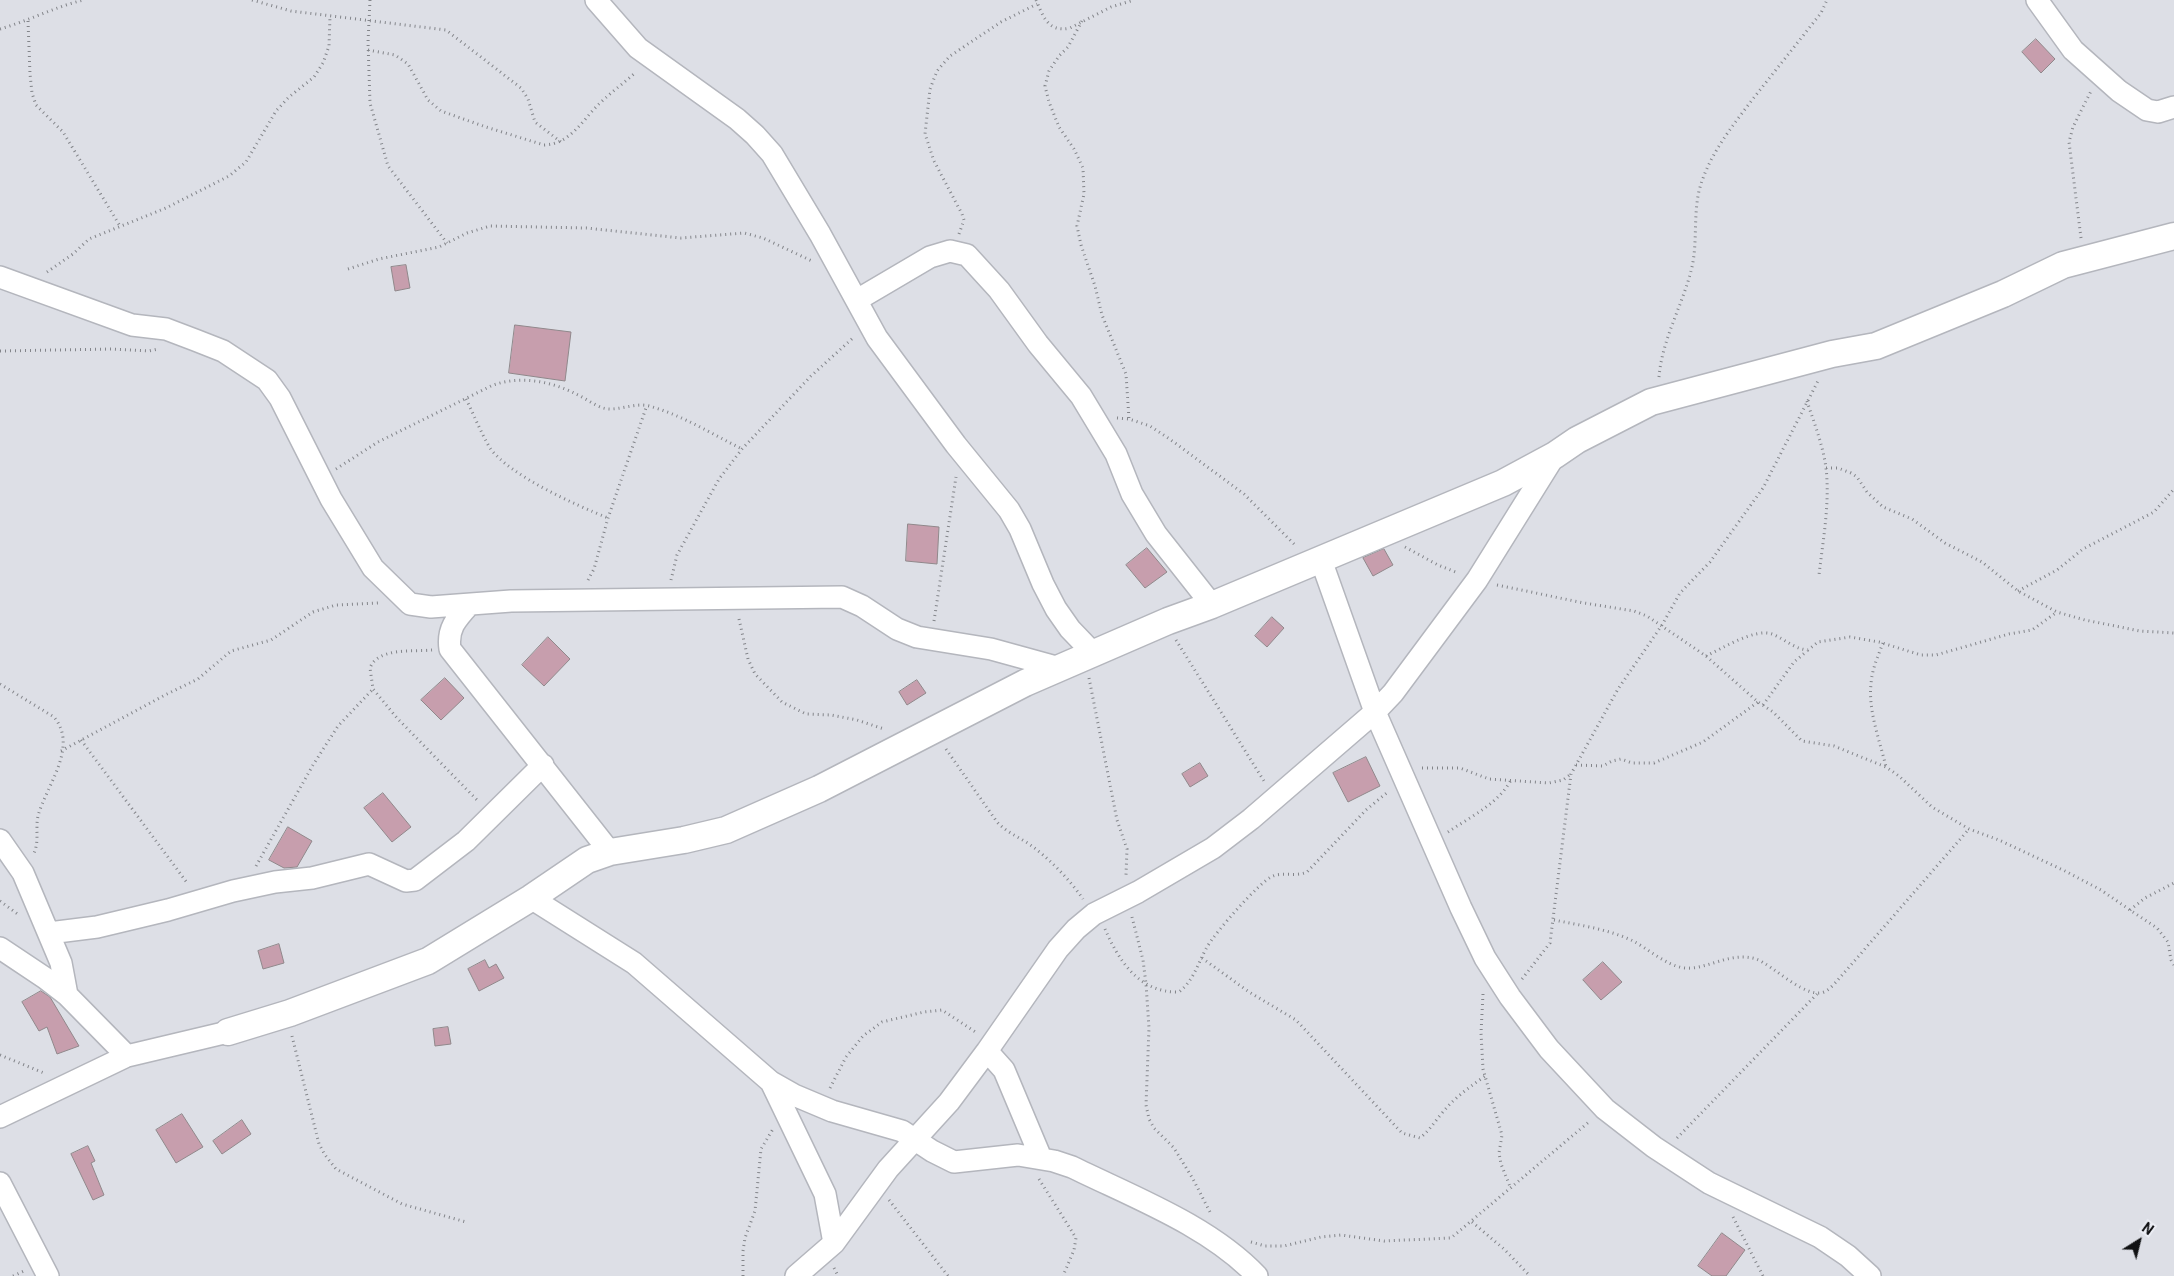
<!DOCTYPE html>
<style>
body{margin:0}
#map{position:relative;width:2174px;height:1276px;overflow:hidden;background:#dddfe6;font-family:Roboto,sans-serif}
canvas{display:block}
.north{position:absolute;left:2114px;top:1216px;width:50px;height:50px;-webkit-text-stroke:4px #eaecf3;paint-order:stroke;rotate:36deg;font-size:14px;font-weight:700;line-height:20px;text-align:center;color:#111214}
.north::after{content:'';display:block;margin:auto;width:18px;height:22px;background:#111214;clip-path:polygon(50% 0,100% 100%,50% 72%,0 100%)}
</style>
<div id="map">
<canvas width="2174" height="1276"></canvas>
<div class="north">N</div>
</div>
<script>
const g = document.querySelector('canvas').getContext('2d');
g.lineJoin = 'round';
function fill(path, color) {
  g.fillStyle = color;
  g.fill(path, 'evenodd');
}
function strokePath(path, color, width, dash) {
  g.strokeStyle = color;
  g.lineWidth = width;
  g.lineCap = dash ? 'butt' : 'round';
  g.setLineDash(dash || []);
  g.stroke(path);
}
const building = new Path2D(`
 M2036,39l19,20 -14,14 -19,-21z
 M406,265l4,23 -15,3 -4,-24z
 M515,325l56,7 -6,49 -56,-8z
 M908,524l31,3 -2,37 -31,-3z
 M1147,548l20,24 -22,16 -19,-23z
 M1384,549l9,16 -20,11 -10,-18z
 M1272,617l12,11 -17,19 -12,-11z
 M548,637l22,22 -26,27 -22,-21z
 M445,678l19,20 -23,22 -20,-20z
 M917,680l9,13 -19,12 -8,-13z
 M1366,757l14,29 -32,16 -15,-29z
 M1200,763l8,13 -18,11 -8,-13z
 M383,793l28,34 -19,15 -28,-34z
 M288,827l24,14 -15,26 -13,1 -15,-8z
 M279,944l5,19 -21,6 -5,-18z
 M485,960l4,8 7,-4 8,14 -25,13 -11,-22z
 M1603,962l19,20 -21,18 -18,-20z
 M41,991l9,6 29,49 -22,8 -10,-27 -8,4 -17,-29z
 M448,1027l3,17 -16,2 -2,-17z
 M182,1114l21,33 -27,16 -20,-33z
 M242,1120l9,14 -29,20 -9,-13z
 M88,1146l7,15 -4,2 13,32 -11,5 -22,-46z
 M1722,1233l23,17 -19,26h-14l-14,-10z`);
const path = new Path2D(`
 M252,0l39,11 155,19 75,58 7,11 7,23 26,20
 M370,0l-2,42 2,61 18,63 59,77
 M1036,0c7,16 12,33 34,28l41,-21 23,-7
 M28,21l2,53 2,19 4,12 27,27 57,94
 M1082,21l-14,26 -9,9 -10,15 -4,15 4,16 10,25 15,22 9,19 1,26 -7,32 4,19 14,41 7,29 24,59 3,45
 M0,29c28,-8 57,-23 84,-29
 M368,50l27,5 13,9 20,36 13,11 45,16 58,18c26,-1 37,-23 54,-40 12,-12 26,-22 38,-33
 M959,234l5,-14 -2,-6 -28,-53 -9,-27 5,-45 7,-18 13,-15 51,-34 36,-18
 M2081,238l-12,-96 4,-15 18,-36
 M348,269l31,-10 60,-12 28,-14 23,-7 96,2 95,10 63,-5 19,5 49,23
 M47,272l26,-18 16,-15 77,-31 63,-32 17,-14 30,-51 13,-14 25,-20 9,-14 6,-17 1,-30
 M0,351l112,-2 37,2 9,-2
 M1659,377c3,-37 23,-71 32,-106 7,-26 2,-53 8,-80 9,-35 32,-63 53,-91 23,-29 46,-58 69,-87l6,-13
 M466,399c8,16 15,34 24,49 20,28 86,57 118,70
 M1807,401c7,22 16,44 19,67 4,35 -3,72 -7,107
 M1117,418l12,1 21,7 21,14 73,54 52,52
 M1826,468h12l13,5 6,4 10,15 16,15 29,12 33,24 37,19 36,29 39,21 28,8 55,11 34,2
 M336,469l42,-27 113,-56c27,-11 60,-5 85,8 9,4 18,11 27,14 15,4 31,-6 46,-2 33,9 63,28 93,43
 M1405,547l33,18 20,8
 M588,580l6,-11 14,-51 39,-113
 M671,580l6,-25 42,-76 23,-30 69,-73 43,-39
 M1497,585l87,18 50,8 13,5 59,40 52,46 15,10 29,29 32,5 52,21 13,9 33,31 37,22 30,11 66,31 36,19 29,20 27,18 11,14 3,18 3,5
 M2018,591l39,-21 26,-21 71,-37 20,-23
 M739,619l9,40 7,15 27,28 24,12 25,1 26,5 27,9
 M934,621l22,-144
 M1176,640l88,141
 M1883,643c-5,13 -11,26 -12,41 -3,27 9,57 15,83
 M432,650c-19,2 -54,-3 -62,18l3,21 24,29 81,83
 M1706,656c17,-8 49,-28 66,-22 13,5 22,15 36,16l10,-8 32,-5 29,5 42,13h15l73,-21 23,-4 25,-18
 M1089,678l28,142 10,29 -1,26
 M0,684l54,33c25,30 -8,69 -16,99 -3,14 2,26 -5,39
 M1763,705l31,-43 13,-11
 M81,740l107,144
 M946,749l51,73c9,10 20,14 32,22 20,14 40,35 54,55
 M61,751l104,-56 33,-16 33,-28 40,-11 42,-28 23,-7 42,-2
 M1576,765l27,1 9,-5 9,-2 11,4h22l49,-21 55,-40
 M1422,768h38l29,11 60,4 14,-3 8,-6
 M1448,832c22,-15 50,-28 63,-52
 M256,866l57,-101 25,-39 35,-37
 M0,901l19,14
 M2130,910l15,-12 29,-15
 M1132,917l11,43 3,24 3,44 -3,77 3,14 5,9 20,20 19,31 18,35
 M1554,920c25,5 53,9 77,20 17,8 35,26 54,28 22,2 45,-17 71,-9 17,6 52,43 70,32 4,-2 8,-7 11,-10l132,-152
 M1105,929c14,32 34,64 74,63 15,-12 19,-29 28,-45 8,-14 53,-66 66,-71 10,-4 22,1 34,-4l59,-62 23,-19
 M1202,958l47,34 47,28 106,113 18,5c10,-8 15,-17 23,-26 12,-15 27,-25 42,-36
 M1522,979l28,-36 21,-169 47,-85 44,-64 18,-32 30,-31 53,-74 55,-107
 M1483,994l-2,39 2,36 19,66 -3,18 2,11 10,25
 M292,1036l27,108 6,11 11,14 66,35 64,18
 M0,1055l44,18
 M830,1088l16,-31 17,-21 19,-14 42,-10 18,-2 35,23
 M1677,1138l140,-144
 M1039,1179l37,59 -2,12 -11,26
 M889,1200l59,76
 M1733,1217l30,59
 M1472,1222l32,27 26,27
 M1251,1242l14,4h19l37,-9 20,-2 43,6 67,-3 139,-117
 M834,1268l4,8
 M13,1276l11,-5
 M743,1276v-25l2,-13 10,-27 6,-62 12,-20`);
const minor = new Path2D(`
 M596,0l42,48 99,71 18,16 17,19 48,80 57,104 79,107 53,65 11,19 23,55 13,25 14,20 24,25
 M2037,0l36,50 46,41 28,19 11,2 16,-5
 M0,277l132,48 34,4 29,11 28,11 44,29 13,18 51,101 42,69 37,36 21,3 80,-6 331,-4 20,9 35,23 20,8 74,12 69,19
 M857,300l73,-43 20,-6 17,4 32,35 39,54 43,52 35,58 16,40 24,40 56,71
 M1321,560l54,152 86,196 24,50 25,39 39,52 56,60 49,38 55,36 111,54 28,19 22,20
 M469,605c-13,14 -22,24 -19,44l160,203
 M0,840l23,33 38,90 6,32
 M531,898l103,65 137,119 23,13 38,16 70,20 30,20 22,11 64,-7 36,6 18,6c61,30 138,59 185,109
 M49,933l48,-6 71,-17 65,-19 42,-9 37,-4 57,-14 37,17 9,-1 51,-39 77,-76
 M0,948l45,30 22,17 60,61
 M987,1051l17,19 37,88
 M771,1082l54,112 9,49
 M0,1117l127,-61 101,-24
 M0,1183l48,93
 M796,1276l38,-33 54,-74 61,-67 38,-51 71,-102 18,-20 18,-15 44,-22 75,-44 38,-29 124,-107 18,-19 84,-113 78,-125`);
const tertiary = new Path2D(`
 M228,1032l62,-19 138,-52 103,-63 56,-38 23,-8 74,-12 42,-10 93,-41 206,-106 143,-62 44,-16 291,-122 52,-28 22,-15 74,-38 181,-48 44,-8 127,-52 60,-29 111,-29`);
fill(building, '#c79ead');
strokePath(building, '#90888b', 1);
strokePath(minor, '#b4b6bd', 24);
strokePath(tertiary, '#b4b6bd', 29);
strokePath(path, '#83858a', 3, [1, 4]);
strokePath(minor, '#fff', 21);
strokePath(tertiary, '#fff', 26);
</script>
